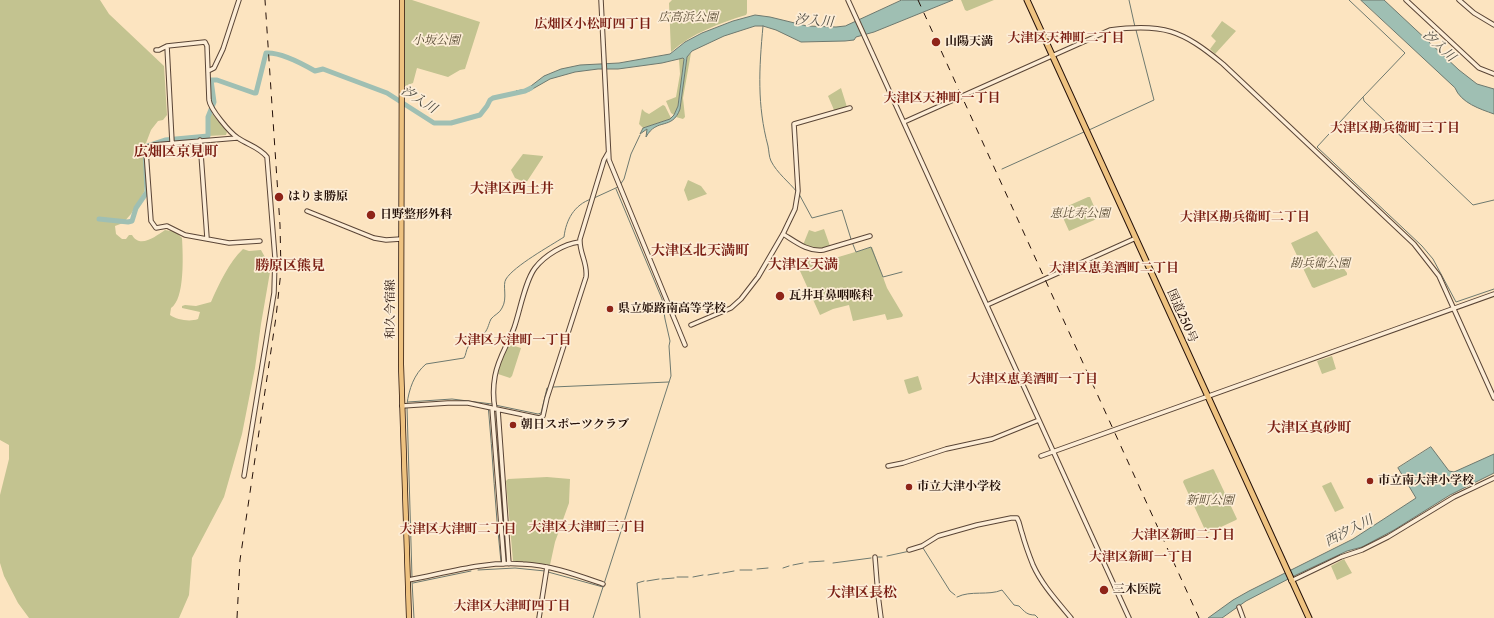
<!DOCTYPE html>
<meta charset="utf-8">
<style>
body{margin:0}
canvas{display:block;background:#fce4c0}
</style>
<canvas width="1494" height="618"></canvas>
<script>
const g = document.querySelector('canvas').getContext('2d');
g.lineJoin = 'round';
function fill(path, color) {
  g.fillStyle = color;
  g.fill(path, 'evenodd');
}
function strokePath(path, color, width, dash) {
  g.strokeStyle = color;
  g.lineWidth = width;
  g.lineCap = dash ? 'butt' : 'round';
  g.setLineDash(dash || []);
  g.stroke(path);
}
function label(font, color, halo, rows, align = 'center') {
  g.font = font + ' "Libre Caslon Text","Noto Serif JP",serif';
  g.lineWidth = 3.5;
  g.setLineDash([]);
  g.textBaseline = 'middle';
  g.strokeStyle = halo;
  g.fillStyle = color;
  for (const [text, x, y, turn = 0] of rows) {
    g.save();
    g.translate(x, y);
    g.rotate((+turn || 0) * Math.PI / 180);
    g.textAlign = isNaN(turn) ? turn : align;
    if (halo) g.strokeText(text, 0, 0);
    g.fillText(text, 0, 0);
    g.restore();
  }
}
const green = new Path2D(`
 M0,0h100l9,14 55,52 3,49 -4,5 -5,1 -7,9 -8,21 2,32 -1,9 -13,22 -8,9 -8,3 1,8 6,5h4l3,-4h3c8,14 24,1 33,-5l11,2 6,6c1,17 3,61 -11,70l-1,7c7,5 20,7 28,4l2,-7 -18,-4v-2l3,-1 11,1 15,-4c8,-18 18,-40 32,-53l6,2 12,-1 6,11 3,11 -9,52 -6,44 -13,66 -18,63 -32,61 -3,37 -10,23h-150l-11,-15 -14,-27 -4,-13v-68l9,-36v-14l-9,-5z
 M405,0h7l68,22 -15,47 -5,1 -12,7 -31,-9 -4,15 -8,3z
 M672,0h75v13l-1,2c-26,8 -54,18 -75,37l-2,-49z
 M961,0h33l-27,11 -2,-1z
 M1222,21l14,10 -21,23 -5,-5 6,-8 -5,-5z
 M691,53l-8,45 2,19 -2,2 -7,-2 4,-8 7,-52z
 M684,58l-6,48 -4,9 -3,-2 -5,-12 10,-4 4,-23 -1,-15z
 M841,88l6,19 -13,3 -6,-14z
 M663,105l2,1 6,12 -1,1 -27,9 -4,-4 3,-15 3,3 4,2z
 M211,112l16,20 -1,3 -18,1 1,-19z
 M523,154l20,2v1l-17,26 -11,-5 -4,-8z
 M688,180l13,6 6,8 -19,7 -4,-11z
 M1088,197h2l9,21 -30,13 -9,-20 1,-2z
 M824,229l6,17c-11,4 -17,3 -27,-1l6,-15 6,2z
 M1317,231l30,42v2l-33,13 -2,-1 -21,-44z
 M872,247l15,41 16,27 -1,2 -15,3 -2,-6 -32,7 -4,-16 -16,4 -13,6 -20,-44 -8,-10 1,-1 15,-3 5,7h2z
 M508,344l13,4 -9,28 -2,2 -12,-4 3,-13z
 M1332,356l4,13 -14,5 -5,-13z
 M918,376l4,13 -1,1 -12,4 -1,-1 -4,-13z
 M1213,469l1,1 23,49 -1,1 -28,13 -2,-1 -23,-50 1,-2z
 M547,477l23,2 -1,24 -14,39 -5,23 -37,-4 -7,-80 2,-2z
 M1331,482l13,26 -9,4 -13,-26z
 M1344,559l8,14 -15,7 -6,-14z`);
const water = new Path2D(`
 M902,0h51l-79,32 -18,5 -2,3 -9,1 -44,1 -25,-12 -13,-4h-8l-31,10 -32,15 -5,6 -7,52c-8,22 -23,8 -34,28l1,-8 -7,5 3,-6 27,-9 4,-4 4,-9 6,-47 -1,-1 -21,5 -44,6h-20l-23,3 -25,7 -21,12h-13l11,-2 17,-13 17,-7 19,-4 39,-2 51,-9 15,-12 17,-9 31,-12 22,-6 15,2 37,9 29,1 9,-1z
 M1361,0h23l75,70 18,14 17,5v25c-14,-5 -33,-11 -39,-26z
 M1431,447l18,24 5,1 40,-18v19l-44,22 -56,35 -32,17 -15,4 -51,24 -50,26 -24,17h-14l25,-18 16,-9 104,-52 63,-41 -18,-30z`);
const stream = new Path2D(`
 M1129,0l6,27
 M1349,0l56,53 -42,44 1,4 109,104 21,-5
 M763,26c-4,43 -6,79 5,120 1,5 1,11 3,15 6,12 18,21 26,31
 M1363,97l-46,50 105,99 11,13 23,43 38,-13
 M1089,130l65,-30 -18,-70
 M1002,169l82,-37
 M620,185l4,-6 7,-25 9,-19
 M799,194l13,24 30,-8 9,29
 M594,198l24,-11
 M852,242l4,10 15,-5 12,30 19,-5
 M553,387l116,-5
 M408,402l44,-3 40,5
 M407,404c2,-15 7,-30 19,-40l38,-6c2,-3 2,-8 4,-11 3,-7 9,-8 14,-12 6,-4 6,-10 9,-16 3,-4 9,-6 11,-11 6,-10 0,-23 4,-29 8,-13 44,-33 58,-42 2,-17 10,-32 27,-38
 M488,404c5,53 7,106 13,158
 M495,405l43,9 3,-1 6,-25h3
 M407,407l5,170
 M923,548l27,43 5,4
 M887,556l23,-5
 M878,557h4
 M809,562l15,-1
 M833,563l38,-5
 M793,565l10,-2
 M783,568l6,-2
 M757,569l11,-1
 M478,570l37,-2 30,3
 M740,570h12
 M548,572l55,15
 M723,573l11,-2
 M708,575l11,-2
 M677,577h11
 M693,577l10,-2
 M662,579l12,-1
 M412,581l2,37
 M647,581l12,-2
 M413,583l58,-12
 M957,597c14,-7 31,-1 45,-7l12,15 5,1c6,6 8,9 16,9l3,3
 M593,618l78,-242 -2,-30 1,-5 -5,-22 -3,-20 -46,-110
 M640,618l-3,-35 7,-2`);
const river = new Path2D(`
 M99,219l29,3 4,-1 4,-13 11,-16 -2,-44 2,-2 18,-6 43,-4v-19l6,-15 -3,-22h6l37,13h2l10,-40c14,-1 37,11 49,18l8,-2 64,24 47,30h17l29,-8 7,-9 3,-6 3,-2 32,-7 6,-3`);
const minor = new Path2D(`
 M601,0l8,160 76,185
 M848,0l281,618
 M1406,0l73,68 15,6
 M1459,0l15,13 20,12
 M167,46l5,96
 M156,50h3l8,-4 38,-4 2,4 2,54c1,9 21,33 29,38 10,7 21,9 29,19l8,101 -1,35 -30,183
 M208,71l6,-3 9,-19 16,-49
 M904,122l206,-92c53,-7 72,0 113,34l191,180 25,32 55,122
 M237,138l-84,7 -5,2 -2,4 5,70 5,7 11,-2 18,9 44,8 31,-2
 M200,140l7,98
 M307,211l67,27 12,2 15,-1
 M783,234c13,8 25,18 40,16l47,-14
 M987,305l149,-67
 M691,325l40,-17 10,-9 17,-22 25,-43 12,-25 3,-18 -4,-67 56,-16
 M402,406l46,-3h20l71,15 4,-2 4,-18 39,-121c2,-14 -7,-24 -6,-38l24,-79 4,-7
 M492,408l12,156
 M495,409c-2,-11 -2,-22 0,-33 3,-18 13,-32 19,-48 6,-17 11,-47 21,-60 10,-13 29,-24 44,-26
 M498,410l11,154
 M1041,456l453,-162
 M888,466l15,-3 43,-14 46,-10 47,-19
 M909,550l13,-4 16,-10 39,-11 34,-7h6c3,5 3,10 5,15 3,11 7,22 11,32 9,20 24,36 38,53
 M875,557l3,38 3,23
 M408,580c38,-7 76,-19 115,-16 27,1 54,11 80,20
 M1291,581l50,-24 21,-7 26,-13 66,-40 40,-19
 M1239,607l4,11
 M539,618l8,-51`);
const major = new Path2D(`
 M402,0l-1,364 8,254`);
const highway = new Path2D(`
 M1027,0l282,618`);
const rail = new Path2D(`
 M918,0l281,618
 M237,618l3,-58 36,-243 5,-46 -1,-46 -15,-225`);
const markers = [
 [936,42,5,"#8f2418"],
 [279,197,5,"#8f2418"],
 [371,215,5,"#8f2418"],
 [780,296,5,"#8f2418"],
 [610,309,4,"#8f2418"],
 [513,425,4,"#8f2418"],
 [1370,481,4,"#8f2418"],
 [909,487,4,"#8f2418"],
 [1104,590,5,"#8f2418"]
];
const parkNames = [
 ["広高浜公園",688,18],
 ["小坂公園",436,41],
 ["恵比寿公園",1080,214],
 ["勘兵衛公園",1320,264],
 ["新町公園",1210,501]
];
const poiNames = [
 ["山陽天満",945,42],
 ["はりま勝原",288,197],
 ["日野整形外科",380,215],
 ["瓦井耳鼻咽喉科",789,296],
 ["県立姫路南高等学校",618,309],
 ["朝日スポーツクラブ",521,425],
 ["市立南大津小学校",1378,481],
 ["市立大津小学校",917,487],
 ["三木医院",1113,590]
];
const streetNames = [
 ["和久今宿線",391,309,-90],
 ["国道250号",1182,316,66]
];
const waterNames = [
 ["汐入川",814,21,4],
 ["汐入川",1439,46,43],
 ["汐入川",419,100,32],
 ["西汐入川",1349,531,-27]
];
const neighbourhoodNames = [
 ["広畑区小松町四丁目",593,24],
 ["大津区天神町二丁目",1066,38],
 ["大津区天神町一丁目",942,98],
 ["大津区勘兵衛町三丁目",1395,128],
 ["大津区勘兵衛町二丁目",1245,217],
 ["大津区恵美酒町二丁目",1114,268],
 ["大津区大津町一丁目",513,340],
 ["大津区恵美酒町一丁目",1033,379],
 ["大津区大津町三丁目",587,527],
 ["大津区大津町二丁目",458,529],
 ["大津区新町二丁目",1183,535],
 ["大津区新町一丁目",1141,557],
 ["大津区大津町四丁目",512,606]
];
const quarterNames = [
 ["広畑区京見町",176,152],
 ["大津区西土井",512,189],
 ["大津区北天満町",700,251],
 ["大津区天満",803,265],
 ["勝原区熊見",290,266],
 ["大津区真砂町",1309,428],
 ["大津区長松",862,593]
];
fill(green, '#c3c390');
fill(water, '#9fbfb3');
strokePath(water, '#6e796f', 1);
strokePath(stream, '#6e796f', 1);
strokePath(river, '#9fbfb3', 5);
strokePath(minor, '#5a4536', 5.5);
strokePath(major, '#241008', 6);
strokePath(highway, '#241008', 7);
strokePath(minor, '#fdedd6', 3.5);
strokePath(major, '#eec280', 4.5);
strokePath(highway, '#eec280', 5);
strokePath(rail, '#241008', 1, [7, 7]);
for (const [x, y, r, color] of markers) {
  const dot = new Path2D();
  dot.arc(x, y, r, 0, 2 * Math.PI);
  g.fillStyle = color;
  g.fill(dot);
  strokePath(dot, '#fdedd6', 1.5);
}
label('italic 12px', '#5c4f38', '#fdedd6', parkNames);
label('bold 12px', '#241008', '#fdedd6', poiNames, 'left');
label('12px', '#241008', '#fdedd6', streetNames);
label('italic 13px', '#4f4d44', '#fdedd6', waterNames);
label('bold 13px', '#7a1f14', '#fdedd6', neighbourhoodNames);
label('bold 14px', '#7a1f14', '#fdedd6', quarterNames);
</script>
